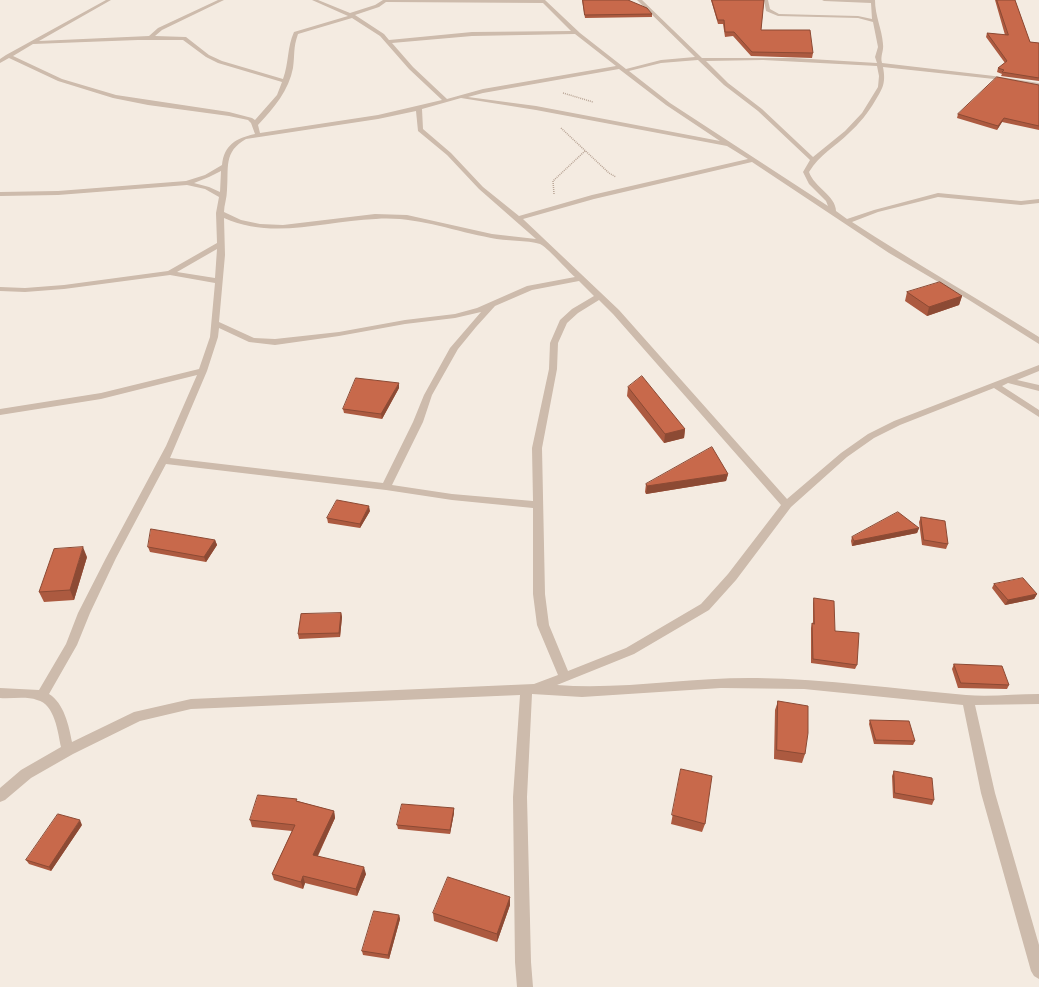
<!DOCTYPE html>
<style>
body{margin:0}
canvas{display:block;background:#f4ebe1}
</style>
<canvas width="1039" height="987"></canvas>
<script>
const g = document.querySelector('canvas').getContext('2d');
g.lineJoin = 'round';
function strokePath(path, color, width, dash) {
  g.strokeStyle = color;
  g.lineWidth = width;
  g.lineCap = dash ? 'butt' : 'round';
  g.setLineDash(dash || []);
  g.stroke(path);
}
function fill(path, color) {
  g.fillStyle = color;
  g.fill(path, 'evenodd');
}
const path = new Path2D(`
 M563,93l30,9
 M561,128l48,45 7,4
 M554,194l-1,-13 32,-30`);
const minor = new Path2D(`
 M106,0h5l-72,41 110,-5 9,-8 60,-28h6l-62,30 -7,6 31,1 23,18 13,6 61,18c6,-16 4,-32 11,-47l54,-16 -36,-16h6l32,13 25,-8 8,-5h162l35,33 46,36 35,-9 34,-3 -58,-57h5l60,58h92l83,5 -2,-6 3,-10 -5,-25 -15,-4 -80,-2 -12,-5 -2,-11h4l2,9 9,5 79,2 14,3 -1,-16 -47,-2 -2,-1h53c0,16 7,29 8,44 1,7 -3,12 -1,19l112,13 45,7v4l-45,-8 -111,-12c3,16 0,21 -8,34 -7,12 -16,23 -26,32 -14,14 -29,21 -40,39 5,15 27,24 27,39l11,8 27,-9 64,-17 83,8 18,-2v4l-18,2 -83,-8 -60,15 -26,10c61,40 125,76 187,115v7l-70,-44 -80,-47 -137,-91 -158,37 -71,20 96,91 168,189 54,-46 27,-19 26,-13 145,-56v6l-22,9 22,5v6l-31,-8 -6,3 37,24v7l-45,-29 -94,37 -26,13 -27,19 -56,50 -55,73 -27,30 -75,44 -77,31c67,5 134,-8 200,-7 70,1 139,11 209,17 24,2 49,-1 73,-1v10l-64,1 20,88 44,152v34l-5,-3 -3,-5 -50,-178 -18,-88 -159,-16 -83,-1 -139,9 -50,-3 -5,103 4,165 2,25h-16l-2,-25 -2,-165 7,-102 -329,14 -51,12 -67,33 -42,24 -26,22 -5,2v-14l21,-18 40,-23c-3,-14 -6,-43 -24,-47 -11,-4 -25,-1 -37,-2v-10l39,2 27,-46 12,-31 28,-55 60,-112 31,-71 -96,24 -101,16v-6l101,-16 98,-24 11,-32 5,-54 -45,-8 -106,14 -39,3 -25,-1v-4l25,1 39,-3 104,-14 49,-28 -1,-30 3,-16 -14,-8 -18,-4 -129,10 -58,1v-4l58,-1 128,-10 19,-6 17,-10c2,-20 14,-27 33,-31l-4,-11 -3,-3 -19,-4 -81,-11 -35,-7 -55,-17 -49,-23 -9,5v-4l6,-4zM386,2l157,1 28,28 -99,1 -83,8 -5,-6 -29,-19 24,-8zM352,18l28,18 29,33 33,31 -64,15 -118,18 -2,-8c16,-17 31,-35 35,-57 2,-14 0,-20 5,-34zM575,34l41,32 -133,23 -36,10 -34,-32 -21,-24 80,-7zM138,40h45l23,17 12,6 64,19 -5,13 -22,25 -3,-2 -23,-6 -113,-17 -54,-16 -49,-23 20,-12zM698,60l26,25 34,26 52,49 -7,12 6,12 17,17 2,5 -158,-103 -41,-32 32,-8zM763,60l114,6 2,10 -1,11 -16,26 -17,18 -32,26 -51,-48 -34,-26 -22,-22zM619,69l47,36 54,36 -184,-35 -68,-9 15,-4zM461,98l75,12 191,36 21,13 -156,36 -73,21 -36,-29 -32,-34 -28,-24 -1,-20zM416,111l2,20 29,24 32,34 57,50 -44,-5 -85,-19 -32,-1 -92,11 -23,-1 -19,-4 -17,-8c0,-7 3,-14 3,-22 2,-22 -4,-38 19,-51l132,-20zM221,171l-1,21 -11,-5 -15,-4 15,-6zM224,218c49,22 100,3 152,1 40,-3 76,12 115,19 14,3 37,2 49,6 6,2 28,27 35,33l-48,9 -50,22 -22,6 -50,6 -66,12 -64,7 -21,-1 -35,-16 6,-67zM217,249l-2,29 -38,-6zM579,281l15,15 -22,13 -12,11 -10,23 -1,26 -17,79 1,53 -81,-7 -60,-9 31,-63 9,-27 26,-46 18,-22 19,-21 37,-16zM599,300l14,14 168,191 -53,69 -27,30 -75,44 -58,23 -19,-46 -4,-31 -3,-146 15,-79 1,-26 9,-20 11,-10zM481,312l-31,36 -26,47 -11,27 -30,61 -213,-25 37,-87 11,-34 1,-9 30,14 26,3 64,-9 66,-12 50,-6zM166,464l220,26 66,10 81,8v86l4,31 21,50 -24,9 -343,15 -57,13 -62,30c-3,-16 -8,-39 -23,-48l28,-49 13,-32 26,-55z`);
const wall = new Path2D(`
 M582,0h46l24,14v3l-67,1z
 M711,0h53l-3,30 52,23 -1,5 -61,-2 -18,-20 -8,1 -2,-13h-5z
 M995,0h20l15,42 9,1v38l-38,-5 1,-2 -5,-2 1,-4 7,-5 -19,-26 1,-4 18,2z
 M1039,85v45l-37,-8 -5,8 -40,-12 1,-4z
 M907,292l55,4 -3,9 -32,11 -22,-15z
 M628,387l57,42 -1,9 -20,5 -37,-47z
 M399,388l-17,31 -38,-6 -1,-4z
 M728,474l-2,7 -80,13 -1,-2 1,-8z
 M370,511l-10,17 -32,-5 -1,-5z
 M921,517l27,27 -2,5 -24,-4 -3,-23z
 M919,528l-2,5 -65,13 -1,-5 1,-4z
 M215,540l2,5 -11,17 -56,-10 -2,-5z
 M87,557l-13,43 -30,2 -5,-10z
 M994,584l43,10 -3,5 -29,6 -13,-17z
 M814,598l43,67 -2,4 -44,-6v-35l1,-5h1v-20z
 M341,613l1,4 -2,20 -41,2 -1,-5z
 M954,664l55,21 -2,4 -49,-1 -6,-19z
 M778,701l27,53 -3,9 -28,-4 1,-49z
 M870,720l45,21 -2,4 -39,-1 -5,-20z
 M681,769l24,55 -3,8 -31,-8z
 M894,771l40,29 -2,5 -39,-7 -1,-22z
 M297,801l37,10 1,7 -17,38 48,18 -9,22 -52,-13 -2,6 -29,-9 -2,-6 20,-43 -40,-4 -2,-7z
 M454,808v5l-4,21 -52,-5 -1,-4z
 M82,825l-31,46 -22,-7 -3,-4z
 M510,897v8l-13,37 -63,-21 -1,-8z
 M399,915l1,4 -11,40 -26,-4 -1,-4z`);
const shadedWall = new Path2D(`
 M1004,118l-2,4 -5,8 1,-4z
 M962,296l-3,9 -32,11 2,-9z
 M399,383v5l-17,31 -1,-5z
 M685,429l-1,9 -20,5 1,-9z
 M728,474l-2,7 -80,13 1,-8z
 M369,506l1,5 -10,17v-4z
 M919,528l-2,5 -65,13 2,-5z
 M215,540l2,5 -11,17 -2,-5z
 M83,547l4,10 -13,43 -4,-10z
 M1037,594l-3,5 -29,6 3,-5z
 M341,613l1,4 -2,20 -1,-4z
 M454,808v5l-4,21v-4z
 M334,811l1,7 -20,43 -2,-6z
 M80,820l2,5 -31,46 -2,-4z
 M364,867l2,7 -9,22 -1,-7z
 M303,876l2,7 -2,6 -2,-7z
 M510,897v8l-13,37v-8z
 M399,915l1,4 -11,40 -1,-4z`);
const building = new Path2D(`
 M583,0h45l19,8 5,6 -67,1z
 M712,0h52l-3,30h49l3,23 -61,-1 -18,-20h-9l-1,-12h-6z
 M997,0h18l15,42 9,1v35l-37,-6 2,-2 -6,-2 9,-7 -20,-28 21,2z
 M997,77l42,8v41l-35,-8 -6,8 -40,-12z
 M940,282l22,14 -33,11 -22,-15z
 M642,376l43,53 -20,5 -37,-47z
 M356,378l43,5 -18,31 -38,-5z
 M712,447l16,27 -81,12 -1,-2z
 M337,500l32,6 -9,18 -33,-6z
 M898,512l21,16 -65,13 -2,-4z
 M921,517l24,4 3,23 -24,-4z
 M151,529l64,11 -11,17 -56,-10z
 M83,547l-13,43 -31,2 15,-43z
 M1023,578l14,16 -29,6 -14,-16z
 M814,598l20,3 1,30 24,2 -2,32 -44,-6 -1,-36 2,1z
 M341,613l-2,20 -41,1 3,-20z
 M954,664l48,2 7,19 -48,-2z
 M778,701l30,5v27l-3,21 -28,-4z
 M870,720l39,1 6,20 -39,-1z
 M681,769l31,7 -7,48 -33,-9z
 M894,771l38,7 2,22 -39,-7z
 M258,795l39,4 -1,2 38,10 -21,44 51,12 -8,22 -53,-13 -2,6 -29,-8 23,-49 -45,-5z
 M402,804l52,4 -4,22 -53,-5z
 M58,814l22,6 -31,47 -23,-7z
 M448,877l62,20 -13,37 -64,-21z
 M374,911l25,4 -11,40 -26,-4z`);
strokePath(path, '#b9a596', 1.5, [1, 1]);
fill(minor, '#cdbbac');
fill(wall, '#ac5a40');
fill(shadedWall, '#8c4a34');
fill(building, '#c8694b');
strokePath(building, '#8c4a34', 1);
</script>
